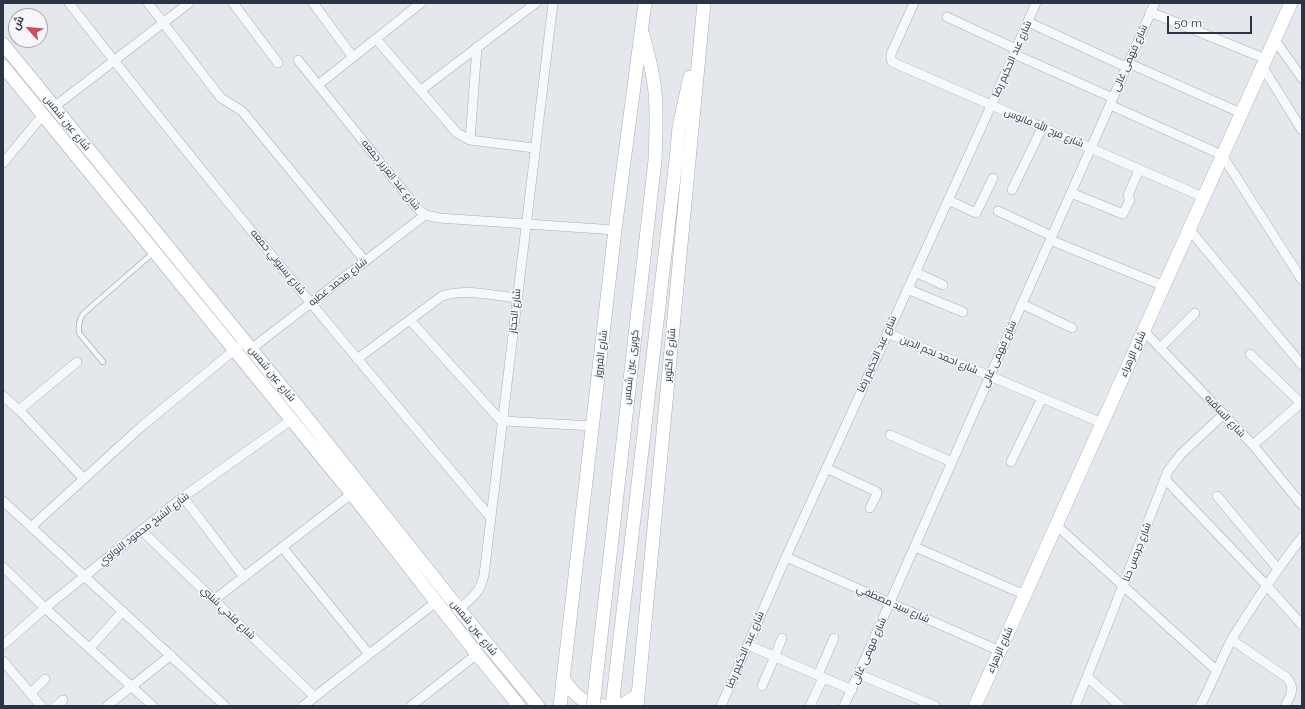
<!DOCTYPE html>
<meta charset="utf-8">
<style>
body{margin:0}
#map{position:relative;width:1305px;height:709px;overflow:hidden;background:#e4e7ec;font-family:Raleway,Cairo,sans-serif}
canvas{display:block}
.frame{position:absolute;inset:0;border:4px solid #2b3445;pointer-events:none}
.north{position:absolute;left:8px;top:8px;width:40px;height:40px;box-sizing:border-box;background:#f4f6f9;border:1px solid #a4a8b1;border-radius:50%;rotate:297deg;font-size:11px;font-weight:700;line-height:16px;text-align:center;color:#2b3445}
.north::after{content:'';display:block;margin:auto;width:14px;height:18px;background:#d1495b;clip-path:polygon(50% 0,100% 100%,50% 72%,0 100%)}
.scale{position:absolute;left:1167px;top:16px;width:85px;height:18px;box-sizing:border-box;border:2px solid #2b3445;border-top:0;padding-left:5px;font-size:12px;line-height:14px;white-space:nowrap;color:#2b3445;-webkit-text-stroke:3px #f4f6f9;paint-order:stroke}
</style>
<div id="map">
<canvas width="1305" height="709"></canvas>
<div class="frame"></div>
<div class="north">ش</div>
<div class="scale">50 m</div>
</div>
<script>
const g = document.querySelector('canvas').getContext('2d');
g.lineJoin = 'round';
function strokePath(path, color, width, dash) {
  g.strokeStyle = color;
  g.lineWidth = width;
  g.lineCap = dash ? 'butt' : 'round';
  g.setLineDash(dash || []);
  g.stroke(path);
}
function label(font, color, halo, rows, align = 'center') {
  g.font = font + ' Raleway,Cairo,sans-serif';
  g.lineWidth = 3;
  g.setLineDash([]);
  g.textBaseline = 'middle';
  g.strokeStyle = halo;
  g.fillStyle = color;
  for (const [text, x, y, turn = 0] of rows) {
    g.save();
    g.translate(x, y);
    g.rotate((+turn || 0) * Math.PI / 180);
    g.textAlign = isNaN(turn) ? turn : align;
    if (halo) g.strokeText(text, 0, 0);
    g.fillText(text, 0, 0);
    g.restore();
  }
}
const lane = new Path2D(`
 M103,362l-24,-29c-1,-8 0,-13 4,-19l71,-62`);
const street = new Path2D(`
 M69,3c136,175 279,345 422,515
 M148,3l73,95 21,13 123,150
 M233,3l45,60
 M313,3l40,54
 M914,3l-23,51v4l1,4 311,135
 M1150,12l116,47
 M947,17l69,32
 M1028,22l98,45
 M376,39l81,94 13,7 64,8
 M1274,39l28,39
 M1014,54l99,44
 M298,60l119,148 8,7 14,3 176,12
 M1128,63l113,50
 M1262,66l40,64
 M318,85l103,-82
 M421,90l115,-87
 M1110,105l112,50 80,125
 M54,107l135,-104
 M470,140l7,-93
 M3,163l40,-48
 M1012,190l30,-62
 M1071,193l52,21 7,-14 -2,-5 11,-25
 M948,200l28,13 17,-35
 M998,211l54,25
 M1189,229l113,136
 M1050,240l114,46
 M915,272l28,13
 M907,289l56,23
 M1022,304l50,24
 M410,320l93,103
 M1144,331l109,114 49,60
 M887,333l215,90
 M1160,348l35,-35
 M251,349l174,-134
 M1250,354l51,49
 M357,359l85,-63c24,-8 51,0 75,2
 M3,396l16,14 65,69
 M19,410l58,-48
 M503,421l89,5
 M890,435l62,27
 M1253,445l49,-43
 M1011,462l31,-64
 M826,468l51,24v2l-7,14
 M1165,479l102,107 35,39
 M1217,496l61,73
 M183,497l61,80
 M3,501l222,205
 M1056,525l161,146
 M31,527l111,-101 96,-79
 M141,530l174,167
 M282,547l87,107
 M915,547l110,48
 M786,557l214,94
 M3,567l42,41 108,98
 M214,600l141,-109
 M459,609c13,-11 21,-16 25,-34 23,-191 45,-382 69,-572
 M1232,640l54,37c10,11 5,18 -1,29
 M3,645l42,-37 138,-111 108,-77
 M748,645l104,45
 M90,648l33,-37
 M3,661l38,45
 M858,674l77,32
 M818,675l16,-37
 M1087,677l33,29
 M762,686l13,-30 7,-18
 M31,693l14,-14
 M56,706l7,-6
 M107,706l64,-51
 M303,706l133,-104
 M411,706l66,-52
 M721,706l65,-149 205,-451 45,-103
 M810,706l13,-28
 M844,706l311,-703
 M1075,706l12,-29 81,-206 13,-17 43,-40
 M1200,706c12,-22 20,-45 32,-67 21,-35 45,-69 70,-102`);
const secondary = new Path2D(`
 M643,35c5,18 10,37 12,57 2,23 1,45 0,68
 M3,44l301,370 155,195 79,97
 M3,66l349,428 125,160 42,52
 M563,678c11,17 21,27 42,28
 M560,706l55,-476 30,-227
 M612,706l64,-546 3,-33 11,-50
 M612,706l14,-3 12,-8
 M637,706l67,-703
 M975,706l316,-703`);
const secondaryBridge = new Path2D(`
 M593,706l62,-546`);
const streetNames = [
 ["شارع فهمى غالى",1130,58,-66],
 ["شارع عبد الحكيم رضا",1012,59,-66],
 ["شارع عين شمس",67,123,51],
 ["شارع فرج الله فانوس",1044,128,23],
 ["شارع عبد العزيز جمعه",391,175,51],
 ["شارع بسيوني جمعه",278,262,51],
 ["شارع محمد عطيه",338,282,-38],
 ["شارع الحجاز",515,311,-84],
 ["شارع الفيروز",601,354,-83],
 ["شارع عبد الحكيم رضا",877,354,-66],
 ["شارع فهمى غالى",999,354,-66],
 ["شارع الزهراء",1133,354,-66],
 ["شارع 6 اكتوبر",670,355,-85],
 ["شارع احمد نجم الدين",939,355,23],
 ["كوبرى عين شمس",631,367,-83],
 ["شارع عين شمس",272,374,51],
 ["شارع الساقيه",1225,416,47],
 ["شارع الشيخ محمود النواوي",144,529,-38],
 ["شارع جرجس حنا",1137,552,-69],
 ["شارع سيد مصطفي",893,604,24],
 ["شارع فتحي شلبي",228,613,44],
 ["شارع عين شمس",474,628,51],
 ["شارع عبد الحكيم رضا",745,650,-67],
 ["شارع الزهراء",1000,650,-66],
 ["شارع فهمى غالى",869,651,-66]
];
strokePath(lane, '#a9aeb7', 6);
strokePath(street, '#a9aeb7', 10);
strokePath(secondary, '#a9aeb7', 14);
strokePath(lane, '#f7f8fa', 4.5);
strokePath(street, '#f7f8fa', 9);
strokePath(secondary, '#fff', 13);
strokePath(secondaryBridge, '#a9aeb7', 14, []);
strokePath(secondaryBridge, '#fff', 13);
label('10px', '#2b3445', '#f4f6f9', streetNames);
</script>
